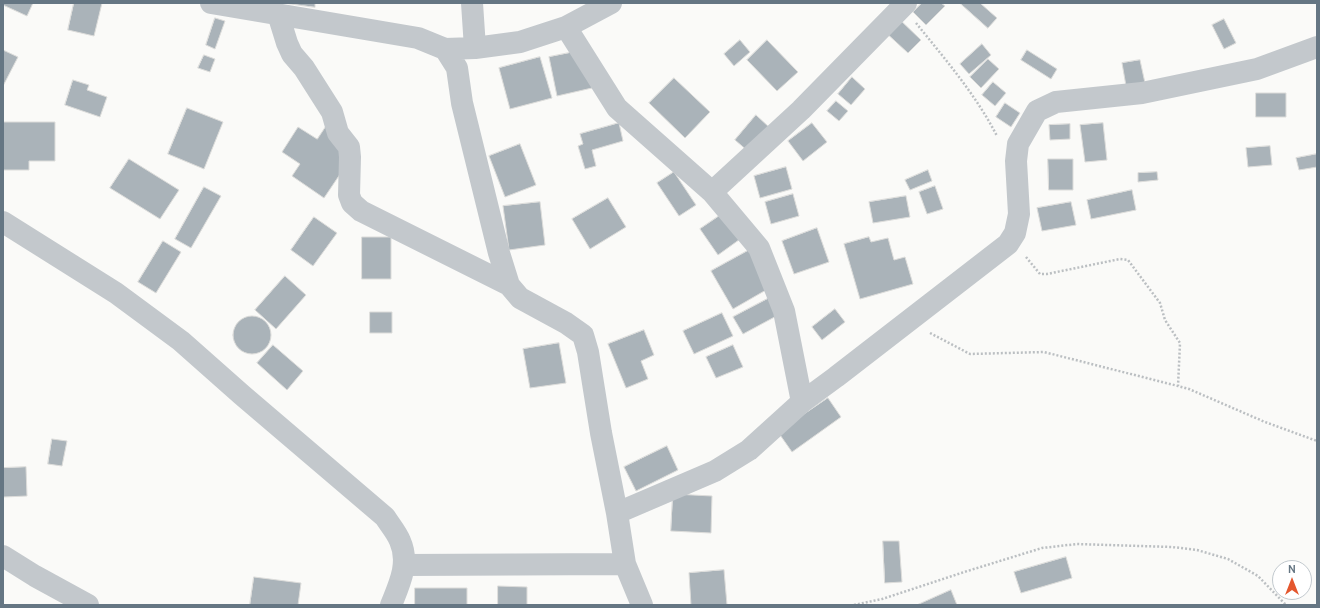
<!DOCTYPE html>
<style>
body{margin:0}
#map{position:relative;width:1320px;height:608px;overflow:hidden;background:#fafaf8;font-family:Cabin,sans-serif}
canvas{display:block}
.frame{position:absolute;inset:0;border:4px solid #657683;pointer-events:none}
.north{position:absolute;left:1272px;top:560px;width:40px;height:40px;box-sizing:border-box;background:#fff;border:1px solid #c1c8cd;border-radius:50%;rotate:0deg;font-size:11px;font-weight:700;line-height:16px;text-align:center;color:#657683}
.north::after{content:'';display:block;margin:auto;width:14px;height:18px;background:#e4572e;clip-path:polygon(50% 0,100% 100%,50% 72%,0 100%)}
</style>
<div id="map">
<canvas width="1320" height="608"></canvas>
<div class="frame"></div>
<div class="north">N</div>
</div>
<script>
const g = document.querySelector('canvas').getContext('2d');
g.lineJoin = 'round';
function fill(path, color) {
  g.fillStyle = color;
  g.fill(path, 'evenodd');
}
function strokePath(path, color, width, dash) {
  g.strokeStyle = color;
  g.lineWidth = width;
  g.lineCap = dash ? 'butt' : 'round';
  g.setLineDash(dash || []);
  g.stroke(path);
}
const building = new Path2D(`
 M3,3h30l-6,13 -24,-11z
 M74,3h28l-8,33 -26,-6z
 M284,3h31v4z
 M922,3h19l4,3 -19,19 -13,-13z
 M960,3h20l17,15 -9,10z
 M896,16l25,24 -13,13 -25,-23z
 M215,18l10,3 -10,28 -9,-4z
 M1224,19l12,24 -12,6 -12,-24z
 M740,40l10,12 -16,14 -10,-12z
 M767,40l31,32 -21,19 -30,-31z
 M982,44l9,11 -22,19 -9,-10z
 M3,50l15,7 -15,29z
 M584,50l8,38 -35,8 -8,-39z
 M1027,50l30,19 -6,10 -30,-19z
 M204,55l11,4 -5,13 -12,-4z
 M540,57l12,41 -42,11 -11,-41z
 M988,59l11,10 -18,19 -11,-11z
 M1140,60l5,23 -19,3 -4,-23z
 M852,77l13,12 -14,16 -13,-11z
 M674,78l36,34 -25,26 -36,-35z
 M73,80l16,5 -2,5 20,7 -7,20 -35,-12z
 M993,82l13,11 -11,13 -13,-11z
 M1256,93h30v24h-30z
 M836,101l12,10 -9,10 -12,-10z
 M1005,103l15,10 -9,14 -15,-10z
 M187,108l36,14 -19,47 -36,-15z
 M756,115l14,13 -21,24 -14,-12z
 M3,122h52v39h-26v9h-26z
 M619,123l4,18 -31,9 4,16 -11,3 -7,-23 5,-2 -3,-10z
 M812,123l15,19 -24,19 -15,-20z
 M1103,123l4,37 -22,2 -5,-37z
 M1070,124v15l-20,1 -1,-15z
 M327,125l32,21 -35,52 -32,-22 8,-12 -18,-12 16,-25 19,12z
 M520,144l16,41 -31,12 -16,-41z
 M1270,146l2,19 -24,2 -2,-19z
 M1317,154v13l-18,3 -3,-12z
 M129,159l50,31 -19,29 -50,-31z
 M1048,159h25v31h-24z
 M786,167l6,22 -32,9 -6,-22z
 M928,170l4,11 -22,9 -5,-10z
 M674,172l22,33 -17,11 -22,-33z
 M1157,172l1,8 -20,2v-9z
 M935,186l8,23 -16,5 -8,-22z
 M204,187l17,9 -30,52 -16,-9z
 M1132,190l4,20 -45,9 -4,-19z
 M793,194l6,22 -28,8 -6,-22z
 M906,196l4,21 -37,6 -4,-21z
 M608,198l18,29 -36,22 -18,-30z
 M540,202l5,43 -36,5 -6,-44z
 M1071,202l5,23 -34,6 -5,-23z
 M725,212l18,25 -25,18 -18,-26z
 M314,217l23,16 -24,33 -22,-16z
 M817,228l12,34 -35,12 -12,-33z
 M362,237h29v42h-29z
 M869,237l2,5 17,-4 6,22 11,-3 8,27 -53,15 -16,-55z
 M163,241l18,11 -25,41 -18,-11z
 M751,249l22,37 -40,23 -22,-38z
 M285,276l21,19 -30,34 -21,-19z
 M773,296l9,17 -39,21 -10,-17z
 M835,309l10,13 -23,18 -10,-13z
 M370,312h22v21h-22z
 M722,313l11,23 -39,18 -11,-23z
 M233 335a19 19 0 1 1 38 0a19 19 0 1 1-38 0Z
 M644,330l10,25 -13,6 7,18 -22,9 -18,-44z
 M559,343l7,40 -36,5 -7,-39z
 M273,345l30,26 -16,19 -30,-27z
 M733,345l10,22 -27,11 -10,-21z
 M828,398l13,19 -49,35 -14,-20z
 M52,439l15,2 -5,25 -14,-2z
 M667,446l11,24 -42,21 -12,-24z
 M26,467l1,29 -24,1v-29z
 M673,494l39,2 -1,37 -40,-2z
 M883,541h16l3,41 -17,1z
 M1066,557l6,21 -51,15 -7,-21z
 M724,570l3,35h-36l-2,-32z
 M254,577l47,6 -3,22h-48z
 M498,586l29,1v18h-29z
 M415,588h52v17h-52z
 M951,590l6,15h-40z`);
const path = new Path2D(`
 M916,23c29,36 60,72 81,113
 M1026,257l14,17h7l73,-15 8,1 32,43 5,17 15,23 -2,43
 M930,333l40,21 74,-2 134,34 11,3 76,33 52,19
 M854,605l28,-6 79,-26 81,-25 35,-4 95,3 25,3 31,9 30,17 28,29`);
const street = new Path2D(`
 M211,3l207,35 27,11 12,19 5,35 37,150 10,32 11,13 46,25 17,12 5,17 13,81 16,80 8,51 17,41
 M472,3l3,45
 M278,14l9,29 5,11 12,14 28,44 6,21 11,14 1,10 -1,38 3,8 9,8 148,74
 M566,27l51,81 95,84 47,56 25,63 18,91
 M445,49l30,-1 45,-6 46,-15 45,-24
 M712,192l89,-82 105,-107
 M3,222l113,71 65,48 61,54 143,122c5,8 12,16 15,24 10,22 -1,44 -9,64
 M617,513l98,-42 34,-21 53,-48 34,-25 172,-133 7,-11 4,-19 -3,-53 2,-17 19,-33 19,-9 86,-9 115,-24 60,-22
 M3,556l32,20 53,29
 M405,565l220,-1`);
fill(building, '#aab3b9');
strokePath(building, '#dcdcda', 1);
strokePath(path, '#bbbfc2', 2.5, [2, 2]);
strokePath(street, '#c3c8cc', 22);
</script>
